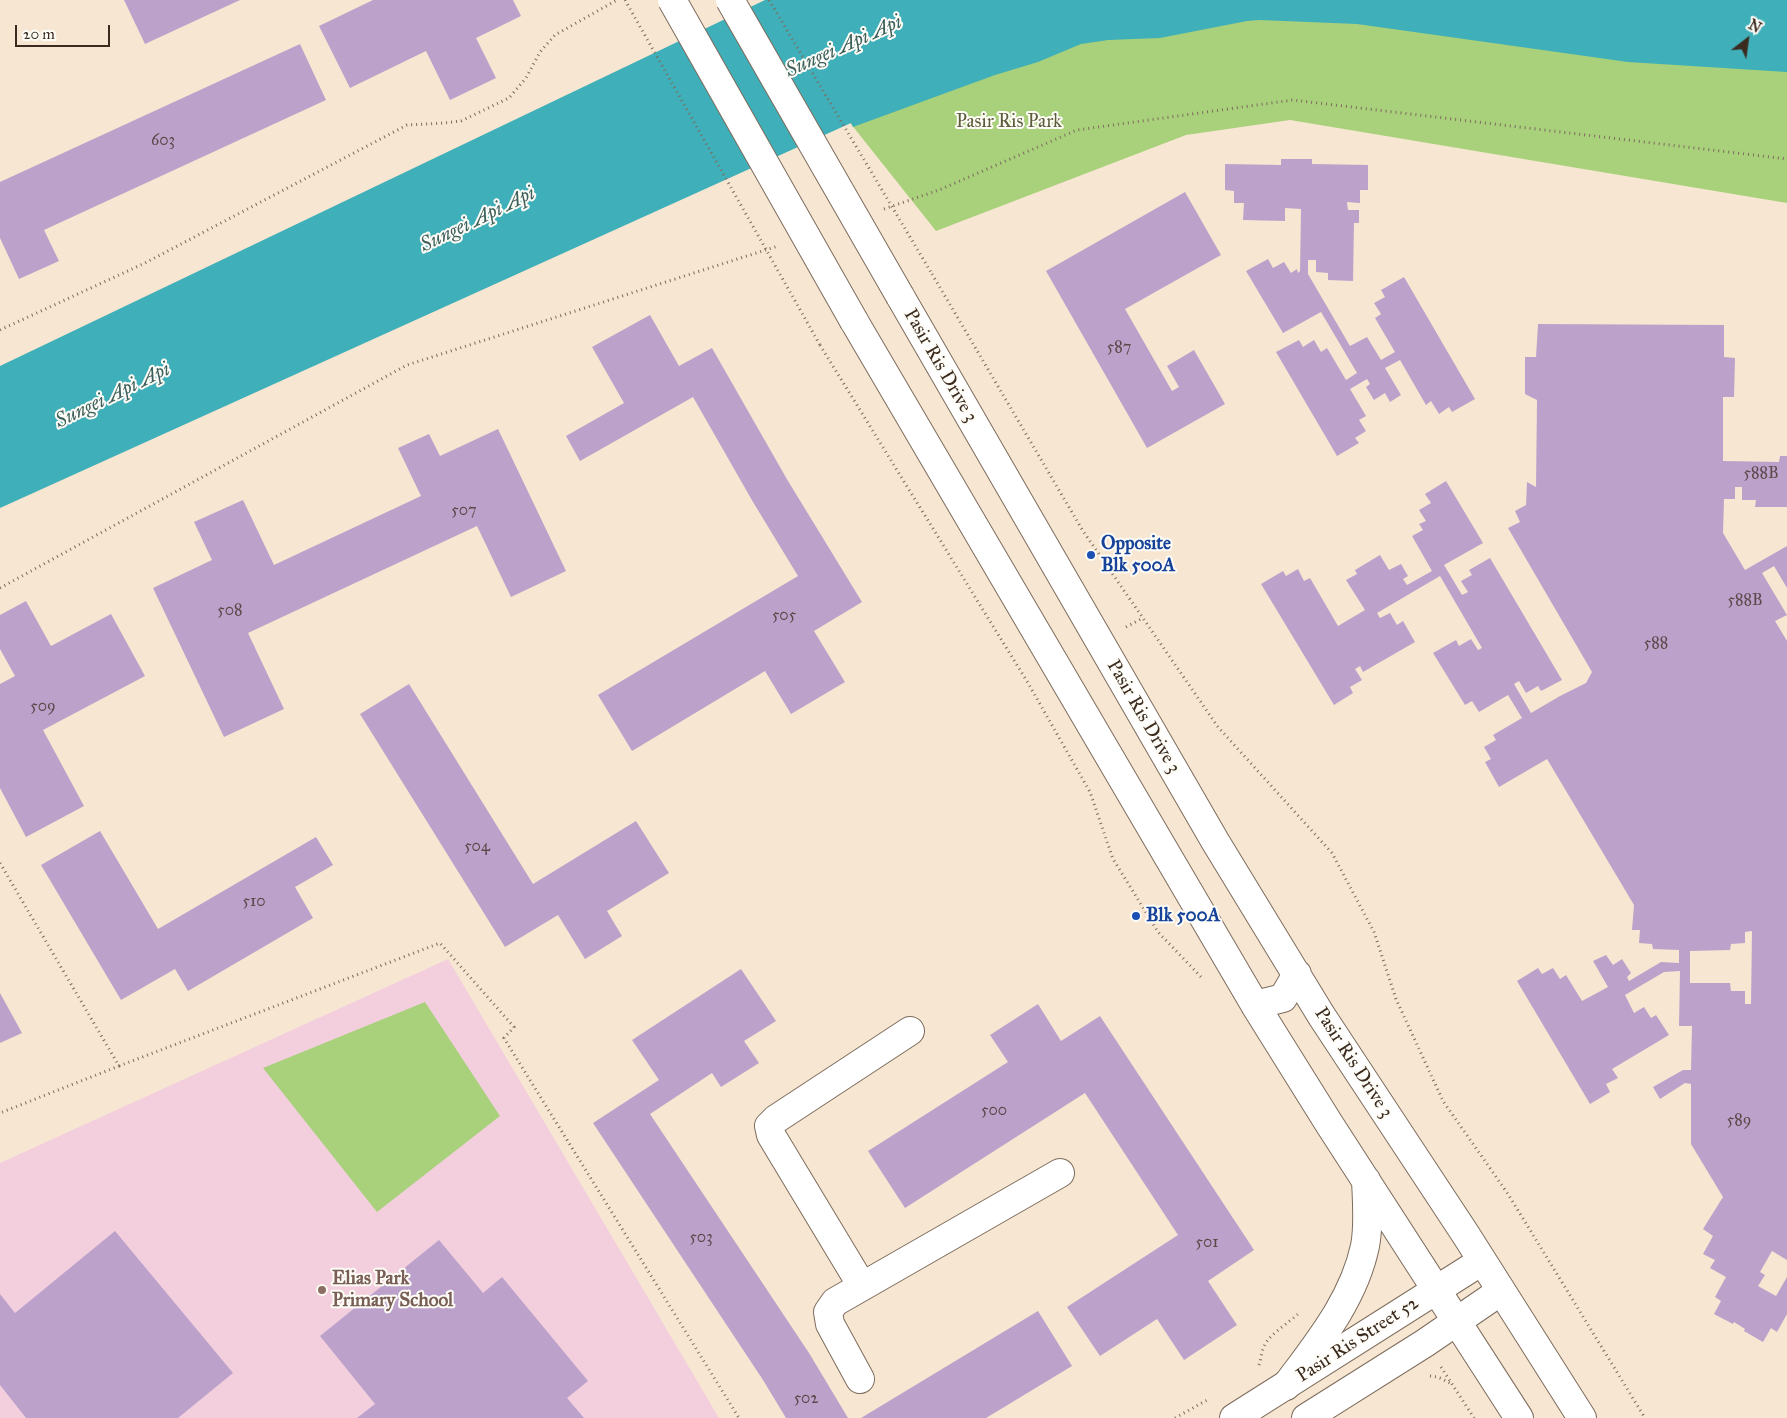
<!DOCTYPE html>
<style>
body{margin:0}
#map{position:relative;width:1787px;height:1418px;overflow:hidden;background:#f7e6d1;font-family:"IM FELL Great Primer",serif}
canvas{display:block}
.north{position:absolute;left:1722px;top:15px;width:50px;height:50px;-webkit-text-stroke:4px #fdfcf7;paint-order:stroke;rotate:30deg;font-size:14px;font-weight:700;line-height:20px;text-align:center;color:#3b2a1e}
.north::after{content:'';display:block;margin:auto;width:18px;height:22px;background:#3b2a1e;clip-path:polygon(50% 0,100% 100%,50% 72%,0 100%)}
.scale{position:absolute;left:15px;top:25px;width:95px;height:22px;box-sizing:border-box;border:2px solid #3b2a1e;border-top:0;padding-left:6px;font-size:15px;line-height:18px;white-space:nowrap;color:#3b2a1e;-webkit-text-stroke:4px #fdfcf7;paint-order:stroke}
</style>
<div id="map">
<canvas width="1787" height="1418"></canvas>
<div class="north">N</div>
<div class="scale">20 m</div>
</div>
<script>
const g = document.querySelector('canvas').getContext('2d');
g.lineJoin = 'round';
function fill(path, color) {
  g.fillStyle = color;
  g.fill(path, 'evenodd');
}
function strokePath(path, color, width, dash) {
  g.strokeStyle = color;
  g.lineWidth = width;
  g.lineCap = dash ? 'butt' : 'round';
  g.setLineDash(dash || []);
  g.stroke(path);
}
function label(font, color, halo, rows, align = 'center') {
  g.font = font + ' "IM FELL Great Primer",serif';
  g.lineWidth = 4;
  g.setLineDash([]);
  g.textBaseline = 'middle';
  g.strokeStyle = halo;
  g.fillStyle = color;
  for (const [text, x, y, turn = 0] of rows) {
    g.save();
    g.translate(x, y);
    g.rotate((+turn || 0) * Math.PI / 180);
    g.textAlign = isNaN(turn) ? turn : align;
    if (halo) g.strokeText(text, 0, 0);
    g.fillText(text, 0, 0);
    g.restore();
  }
}
const built = new Path2D(`
 M448,959l271,459h-719v-255z`);
const green = new Path2D(`
 M1203,0l584,68v135l-497,-83 -104,15 -250,96 -89,-112z
 M425,1002l75,114 -123,96 -114,-144z`);
const water = new Path2D(`
 M765,0h1022v72l-159,-10 -271,-38 -98,-4 -12,1 -87,17 -52,2 -27,4 -43,18 -43,13 -142,52 -2,-4 -851,385v-142z`);
const building = new Path2D(`
 M124,0h116l-95,44z
 M373,0h140l8,16 -45,22 20,40 -46,22 -24,-49 -76,37 -31,-62z
 M300,44l26,56 -282,130 15,31 -40,18 -19,-41v-56z
 M1281,159h31v5l56,1v25h-8v13l-13,-1 1,8h11v13h-5l-1,58 -25,-1v-7l-12,-1v-12h-8v14l42,72 17,-9 14,23 14,-8 -20,-34 6,-4 -7,-11 11,-6 -4,-7 23,-13 71,122 -23,13 -3,-5 -10,7 -8,-13 -5,4 -26,-45 -15,8 16,27 -11,7 -5,-9 -11,7 -8,-13 4,-3 -3,-5 -17,10 16,27 -7,4 7,11 -11,7 4,5 -22,13 -61,-104 23,-12 4,7 11,-7 7,12 6,-4 19,32 11,-7 -36,-61 -38,21 -37,-62 22,-12 5,9 11,-6 7,11 6,-4 1,4 2,-2 1,-62 -16,-1v13l-42,-1 1,-17h-10v-12l-9,-1v-26l56,1z
 M1185,192l36,63 -96,54 47,82 7,-4 -12,-21 27,-16 31,54 -78,44 -101,-177z
 M650,315l29,51 33,-18 76,133 74,121 -48,29 31,51 -54,32 -26,-43 -133,80 -34,-56 200,-119 -45,-74 -60,-105 -113,64 -14,-25 58,-33 -32,-56z
 M1538,324l186,1v32l11,1 -1,39h-11v64l56,1 1,-6h7v51h-32l1,-7h-14v-13h-7v12h-11l-1,34 22,37 42,-24v42l-13,-22 -12,7 25,42 -12,6 12,20v619l-15,-9 -12,21 5,3 -7,11 18,10 11,-19v37l-10,18 -6,-4 -8,14 -19,-11 1,-2 -11,-7 -1,2 -19,-10 7,-13 -6,-4 11,-20 -16,-9 5,-8 -12,-6 10,-18 -10,-7 20,-32 -32,-53v-60l-6,-1 -25,16 -7,-12 30,-17h8l1,-44h-13l1,-55 -16,1 -39,23 9,18 10,-6 7,11 5,-3 13,20 -57,34 6,9 -12,6 4,8 -20,12 -73,-123 21,-13 4,6 11,-6 7,11 6,-4 16,26 26,-14 -15,-26 13,-6 7,10 9,-6 9,14 -4,4 2,4 32,-19 18,1v-13l-26,-1 -1,-5 -13,-1 1,-13h-8l2,-25 -87,-146 -48,28 -14,-25 6,-3 -7,-12 12,-7 -3,-5 29,-17 -14,-23 -29,17 -7,-11 -7,4 -32,-52 23,-13 3,6 12,-7 7,11 4,-2 -42,-72 -63,37 3,5 10,-5 7,12 6,-4 12,21 -52,30 -3,-6 -5,3 7,11 -12,7 3,6 -19,12 -73,-121 22,-13 3,5 12,-7 6,12 6,-3 28,48 27,-16 -19,-30 11,-6 -2,-4 25,-15 9,15 12,-6 7,12 -5,3 4,6 25,-14 -20,-35 11,-6 -4,-6 7,-3 -7,-11 12,-7 -6,-9 21,-13 37,62 -39,22 18,30 6,-3 -7,-11 11,-6 -3,-5 21,-12 72,122 -21,11 -3,-5 -12,7 -7,-12 -5,3 17,29 29,-17 26,-13 6,-11 -84,-144 12,-6 -5,-11 11,-6 1,-23 9,5 1,-87 -12,-6v-37h11zM1752,931l-1,73h-6v-13h-14l-1,-8h-40v-32l40,-1 1,-6 14,-1v-11z
 M498,429l68,142 -55,26 -34,-71 -229,107 36,76 -60,28 -71,-149 59,-28 -18,-38 49,-22 31,65 147,-69 -23,-48 31,-14 11,22z
 M26,601l25,45 60,-32 34,62 -102,54 41,76 -58,31 -26,-49v-104l15,-8 -15,-27v-34z
 M409,684l124,200 103,-63 33,52 -62,38 15,25 -37,23 -27,-44 -53,32 -145,-233z
 M100,831l58,98 158,-92 17,28 -38,22 18,31 -125,73 -13,-22 -54,31 -80,-135z
 M741,969l35,52 -32,20 15,22 -38,24 -9,-14 -62,41 159,239 39,65h-62l-23,-38 -170,-257 66,-43 -27,-40z
 M0,993l22,40 -22,10z
 M1038,1004l23,37 39,-25 154,234 -46,31 29,44 -53,35 -27,-41 -57,37 -33,-49 111,-72 -93,-142 -180,115 -37,-57 140,-89 -18,-27z
 M115,1231l118,142 -55,45h-152l-26,-33v-91l15,19z
 M439,1240l44,53 19,-16 86,104 -21,17 17,20h-227l18,-14 -55,-68z
 M1038,1311l34,55 -86,52h-125z`);
const path = new Path2D(`
 M884,209l55,-19 138,-60 216,-30 494,59
 M932,274l151,257 135,196 114,126 42,79 22,67 47,102 65,93 137,224
 M0,330l145,-67 262,-138 37,-2 17,-2 48,-23 17,-20 14,-26 15,-17 62,-35
 M820,345l208,338 62,109 23,67 45,73 44,46
 M0,588l407,-223 371,-119
 M1126,627l17,-9
 M0,863l119,203 -119,47
 M119,1066l321,-123 74,84 -10,11 235,380
 M1259,1365c2,-5 2,-11 4,-16 4,-14 25,-25 36,-36
 M1441,1367l33,51
 M1430,1376l8,1 14,7
 M1175,1418l34,-19`);
const minor = new Path2D(`
 M862,1286l-91,-151 -2,-9 7,-7 134,-88
 M860,1379l-30,-55 -2,-12 7,-10 225,-129
 M1234,1418l248,-157
 M1306,1418l119,-75 76,-52`);
const major = new Path2D(`
 M900,296l315,545 106,174 145,220 116,183
 M854,321l401,684 73,117 191,296
 M1255,1005l28,-7 14,-24
 M1286,1386c32,-43 68,-87 79,-140 4,-21 2,-44 1,-66`);
const pathBridge = new Path2D(`
 M625,0l195,345
 M769,0l163,274`);
const majorBridge = new Path2D(`
 M672,0l182,321
 M730,0l170,296`);
const markers = [
 [1091,555,5,"#1a4fb4"],
 [1136,916,5,"#1a4fb4"],
 [322,1290,5,"#8d6e63"]
];
const numberNames = [
 ["603",163,141],
 ["587",1119,348],
 ["588B",1761,474],
 ["507",464,511],
 ["588B",1745,601],
 ["508",230,611],
 ["505",784,616],
 ["588",1656,644],
 ["509",43,707],
 ["504",477,847],
 ["510",254,902],
 ["500",994,1111],
 ["589",1739,1121],
 ["503",701,1238],
 ["501",1207,1243],
 ["502",806,1399]
];
const parkNames = [
 ["Pasir Ris Park",1009,122]
];
const streetNames = [
 ["Pasir Ris Drive 3",940,366,60],
 ["Pasir Ris Drive 3",1143,717,60],
 ["Pasir Ris Drive 3",1353,1063,57],
 ["Pasir Ris Street 52",1358,1340,-33]
];
const transitNames = [
 ["Opposite",1101,544],
 ["Blk 500A",1101,566],
 ["Blk 500A",1146,916]
];
const educationNames = [
 ["Elias Park",332,1279],
 ["Primary School",332,1301]
];
const waterNames = [
 ["Sungei Api Api",844,47,-24],
 ["Sungei Api Api",478,220,-26],
 ["Sungei Api Api",113,396,-26]
];
fill(built, '#f3cfde');
fill(green, '#a9d17c');
fill(water, '#3fafb9');
fill(building, '#bca2cb');
strokePath(minor, '#7d6c5d', 30);
strokePath(major, '#7d6c5d', 30);
strokePath(path, '#7d6c5d', 3, [1, 4]);
strokePath(minor, '#fff', 28);
strokePath(major, '#fff', 28);
strokePath(majorBridge, '#7d6c5d', 30, []);
strokePath(pathBridge, '#7d6c5d', 3, [1, 4]);
strokePath(majorBridge, '#fff', 28);
for (const [x, y, r, color] of markers) {
  const dot = new Path2D();
  dot.arc(x, y, r, 0, 2 * Math.PI);
  g.fillStyle = color;
  g.fill(dot);
  strokePath(dot, '#fdfcf7', 2);
}
label('16px', '#5b4849', null, numberNames);
label('19px', '#5c5c3a', '#fdfcf7', parkNames);
label('19px', '#3b2a1e', '#fdfcf7', streetNames);
label('bold 19px', '#164399', '#fdfcf7', transitNames, 'left');
label('bold 19px', '#785e54', '#fdfcf7', educationNames, 'left');
label('italic 20px', '#3d5f5c', '#fdfcf7', waterNames);
</script>
